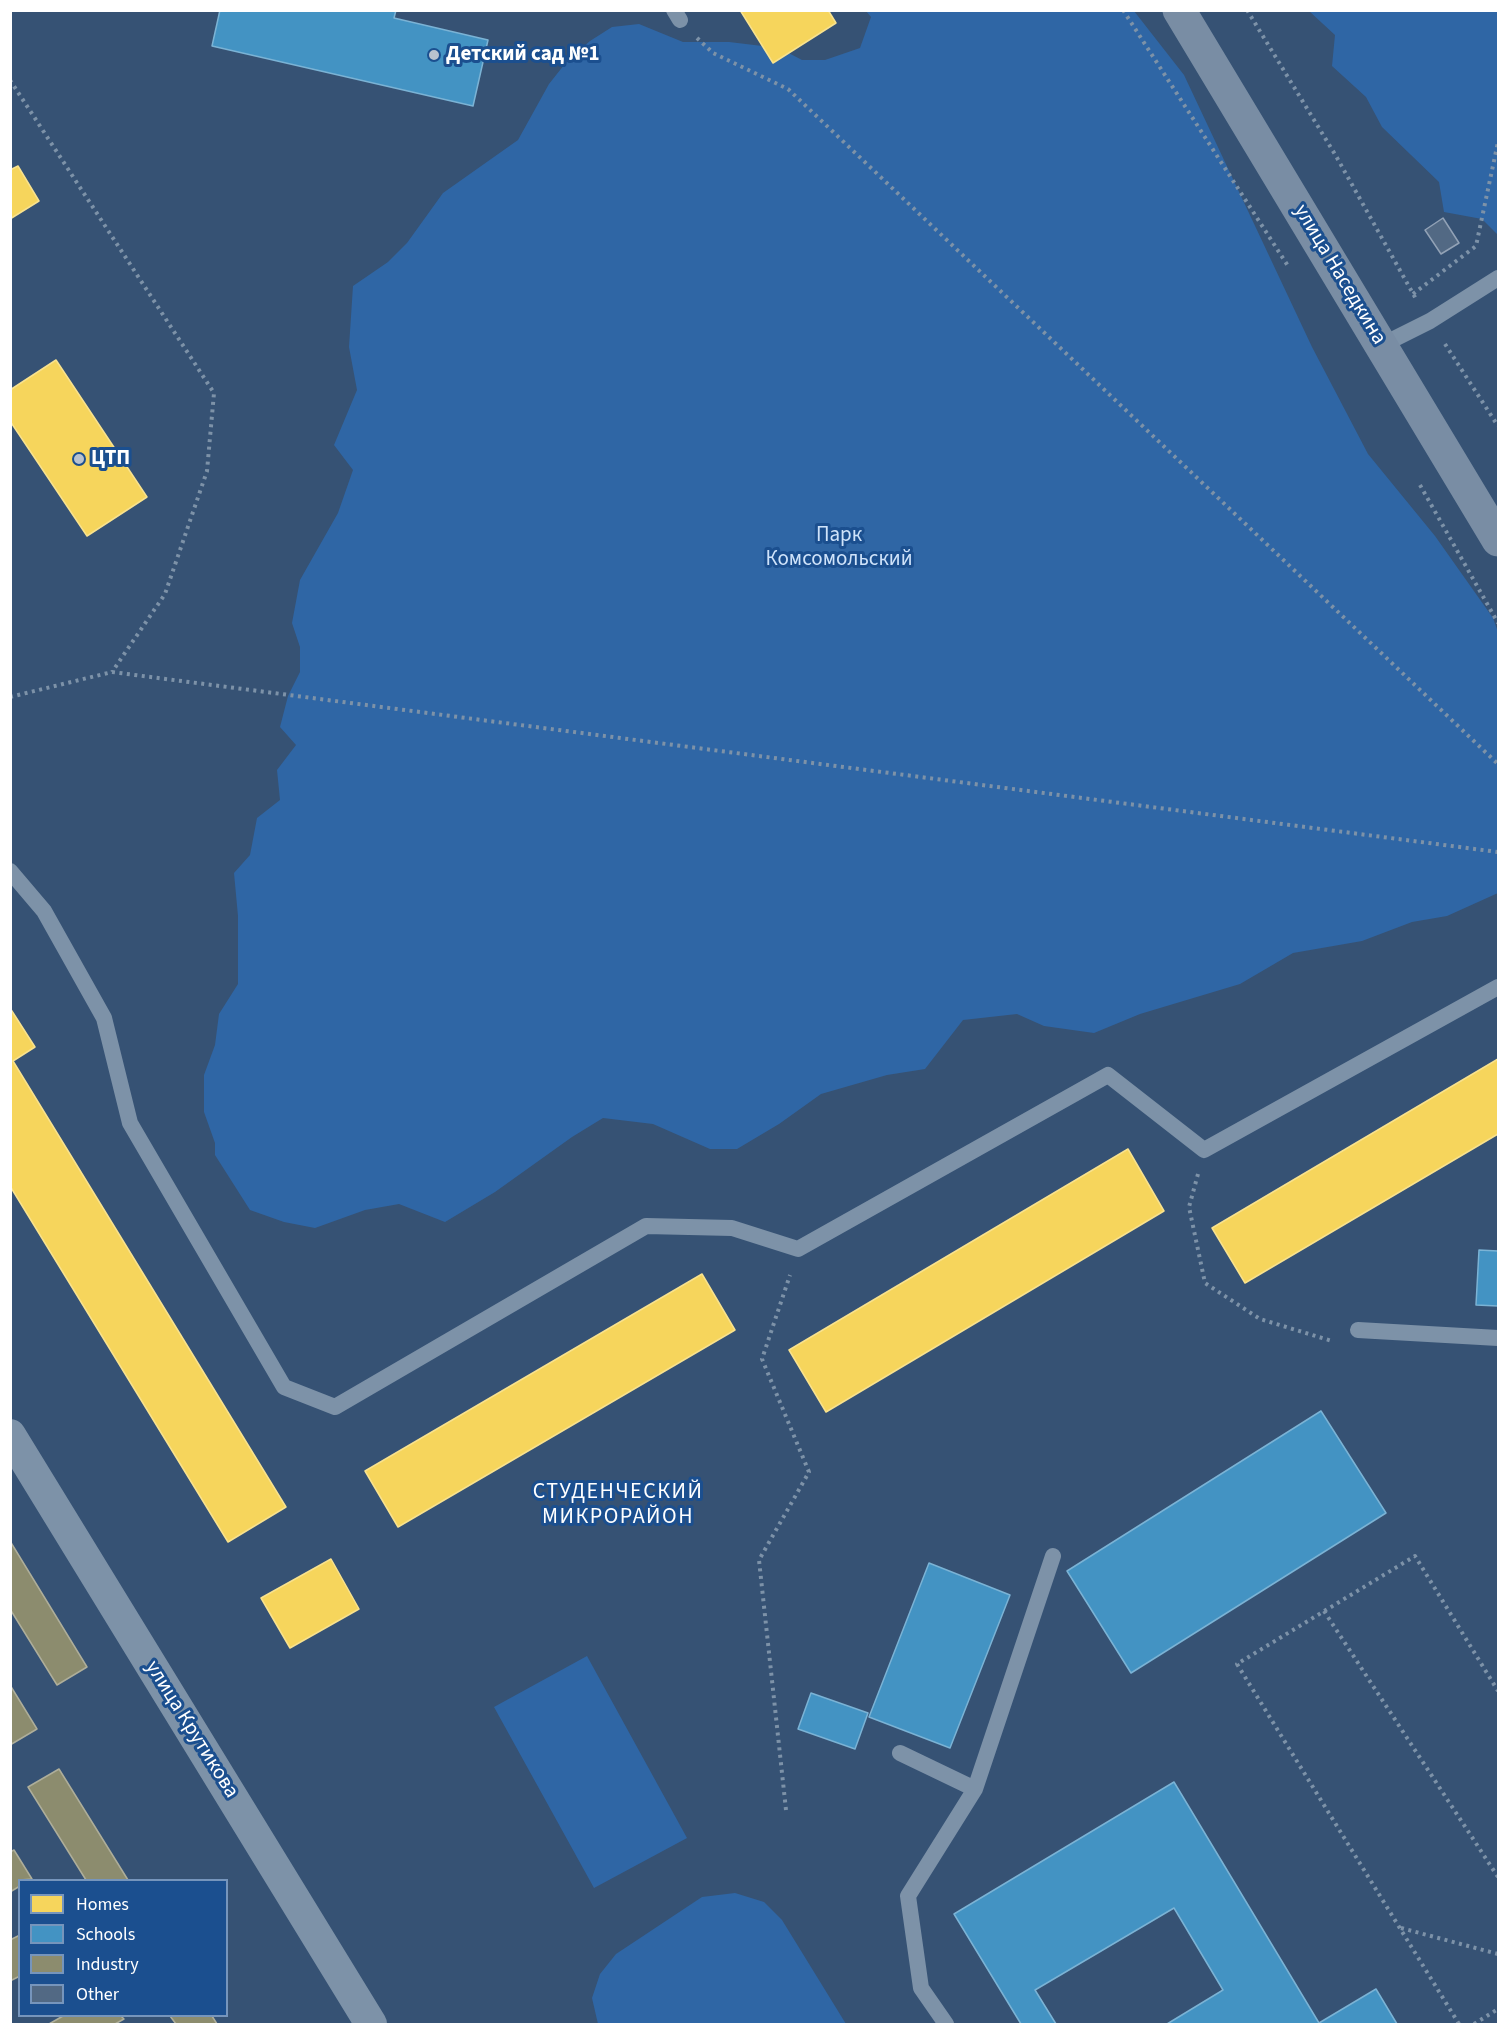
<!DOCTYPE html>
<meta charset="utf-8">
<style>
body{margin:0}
#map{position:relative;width:1509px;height:2035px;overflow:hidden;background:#365274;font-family:"Source Sans 3",sans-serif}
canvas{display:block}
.frame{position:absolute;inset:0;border:12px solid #fff;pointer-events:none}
.legend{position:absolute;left:18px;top:1879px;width:210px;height:138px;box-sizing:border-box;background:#1b4f8f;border:2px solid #7695bc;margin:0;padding:8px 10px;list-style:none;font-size:18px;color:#fff}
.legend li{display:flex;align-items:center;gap:12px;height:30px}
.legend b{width:30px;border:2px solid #7695bc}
</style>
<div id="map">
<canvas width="1509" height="2035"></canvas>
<div class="frame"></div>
<ul class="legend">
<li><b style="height:16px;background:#f6d55c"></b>Homes</li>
<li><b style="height:16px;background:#4393c3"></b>Schools</li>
<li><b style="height:16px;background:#8c8c6e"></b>Industry</li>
<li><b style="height:16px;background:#526984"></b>Other</li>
</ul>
</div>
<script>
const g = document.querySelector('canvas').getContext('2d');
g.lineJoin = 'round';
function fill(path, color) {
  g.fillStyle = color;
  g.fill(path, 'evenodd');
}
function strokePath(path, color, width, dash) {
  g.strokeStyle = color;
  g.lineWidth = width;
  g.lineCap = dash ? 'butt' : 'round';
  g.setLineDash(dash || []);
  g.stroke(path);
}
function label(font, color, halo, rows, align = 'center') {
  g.font = font + ' "Source Sans 3",sans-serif';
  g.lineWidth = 6;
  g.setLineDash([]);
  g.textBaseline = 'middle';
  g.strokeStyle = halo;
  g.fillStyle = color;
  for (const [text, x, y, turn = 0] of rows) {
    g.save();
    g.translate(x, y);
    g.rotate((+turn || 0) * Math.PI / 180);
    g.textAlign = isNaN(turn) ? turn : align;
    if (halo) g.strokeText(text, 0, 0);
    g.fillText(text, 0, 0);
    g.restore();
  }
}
const green = new Path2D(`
 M866,11h268l50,64 128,272 56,107 67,82 58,82 5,14v261l-51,23 -35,6 -50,19 -69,12 -53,31 -100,30 -46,19 -50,-7 -27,-12 -54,6 -38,49 -38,6 -66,19 -42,30 -42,25h-27l-57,-25 -50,-6 -31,19 -77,55 -50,30 -46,-18 -34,6 -50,18 -31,-6 -34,-12 -35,-55v-12l-11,-31v-37l11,-30 4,-31 19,-30v-68l-4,-43 16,-18 7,-37 23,-18 -3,-30 19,-25 -16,-18 8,-31 12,-24v-25l-8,-24 8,-43 38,-67 15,-43 -19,-25 23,-55 -8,-43 4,-61 35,-24 19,-19 36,-50 75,-53 31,-56 19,-24 22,-19 22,-14 27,-3 44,18h46l50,6 23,12h23l35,-12 11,-31z
 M1309,11h189v224l-16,-16 -38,-7 -5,-30 -57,-55 -16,-30 -34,-31 3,-31z
 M587,1656l100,182 -93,50 -100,-181z
 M735,1893l29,9 18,18 64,104h-248l-6,-26 8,-24 16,-20 86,-57z`);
const homes = new Path2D(`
 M740,10h88l8,13 -63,40z
 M18,166l21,35 -29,18v-49z
 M56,360l91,137 -60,39 -77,-115v-31z
 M10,1008l25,39 -22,14 273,446 -58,35 -218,-356z
 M1498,1059v75l-253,149 -33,-55z
 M1128,1149l36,62 -338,201 -37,-62z
 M702,1274l33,56 -337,197 -33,-56z
 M331,1559l28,50 -69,39 -29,-50z`);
const schools = new Path2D(`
 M220,10h176l-2,8 94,22 -15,66 -261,-60z
 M1479,1250l19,1v55l-22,-1z
 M1321,1411l65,102 -255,160 -64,-102z
 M929,1563l81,32 -60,153 -81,-31z
 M811,1693l57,20 -13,36 -57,-20z
 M1174,1782l145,241 57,-34 21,35h-230l56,-34 -49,-82 -139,82 21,34h-35l-67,-110z`);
const industry = new Path2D(`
 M10,1541l77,126 -30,18 -47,-76z
 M10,1685l27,44 -27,16z
 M59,1769l69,111h-42l-58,-93z
 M14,1850l18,29 -12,1v6l-10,6v-40z
 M20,1935v41l-10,5v-41z
 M63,2016h58l3,3 -9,5h-66z
 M170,2016h42l5,8h-41z`);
const building = new Path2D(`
 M1443,218l16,25 -18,11 -16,-24z`);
const path = new Path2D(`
 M1123,10l165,256
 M1247,10l89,146 80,143
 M697,38l16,15 75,36 710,675
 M10,80l204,313 -7,78 -42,123 -53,78
 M1413,294l63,-48 22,-104
 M1445,344l53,82
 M1420,485l78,138
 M10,697l102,-25 1386,180
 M1198,1174l-9,33 16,76 55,36 72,22
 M1324,1611l174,266
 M786,1810l-27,-250 50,-88 -47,-113 28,-84
 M1401,1928l97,26
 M1459,2024l-222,-360 178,-108 83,135
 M1474,2024l24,-15`);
const lane = new Path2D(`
 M674,10l6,10
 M1382,345l48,-24 68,-43
 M10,871l34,40 60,107 26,105 154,264 51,20 311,-181 86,2 66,21 310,-174 96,75 294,-163
 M1358,1330l140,8
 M900,1753l75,36
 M946,2024l-25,-36 -13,-92 67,-107 78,-233`);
const street = new Path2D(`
 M10,1435l361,589`);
const secondary = new Path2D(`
 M1179,10l319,530`);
const markers = [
 [434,55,6,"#b9c2ce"],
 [79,459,6,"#b9c2ce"]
];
const poiNames = [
 ["Детский сад №1",446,55],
 ["ЦТП",91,459]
];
const streetNames = [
 ["улица Наседкина",1339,275,59],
 ["улица Крутикова",191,1730,58]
];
const parkNames = [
 ["Парк",839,536],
 ["Комсомольский",839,560]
];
const neighbourhoodNames = [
 ["СТУДЕНЧЕСКИЙ",618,1493],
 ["МИКРОРАЙОН",618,1518]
];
fill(green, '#2f66a5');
fill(homes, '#f6d55c');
strokePath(homes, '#f9e28d', 1.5);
fill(schools, '#4393c3');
strokePath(schools, '#7bb3d5', 1.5);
fill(industry, '#8c8c6e');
strokePath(industry, '#aeae9a', 1.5);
fill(building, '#526984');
strokePath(building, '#92a2b6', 1.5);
strokePath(path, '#7d92a8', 4, [3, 4.5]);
strokePath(lane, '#7d92a8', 16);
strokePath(street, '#7d92a8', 32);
strokePath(secondary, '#798da4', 33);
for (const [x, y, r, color] of markers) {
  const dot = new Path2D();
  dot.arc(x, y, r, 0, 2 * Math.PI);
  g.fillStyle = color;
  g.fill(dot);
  strokePath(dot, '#1b4f8f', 2);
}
label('bold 21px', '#fff', '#1b4f8f', poiNames, 'left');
label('21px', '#fff', '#1b4f8f', streetNames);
label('21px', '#cfe3fa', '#1b4f8f', parkNames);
g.letterSpacing = '1.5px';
label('22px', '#fff', '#1b4f8f', neighbourhoodNames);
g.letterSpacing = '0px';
</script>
